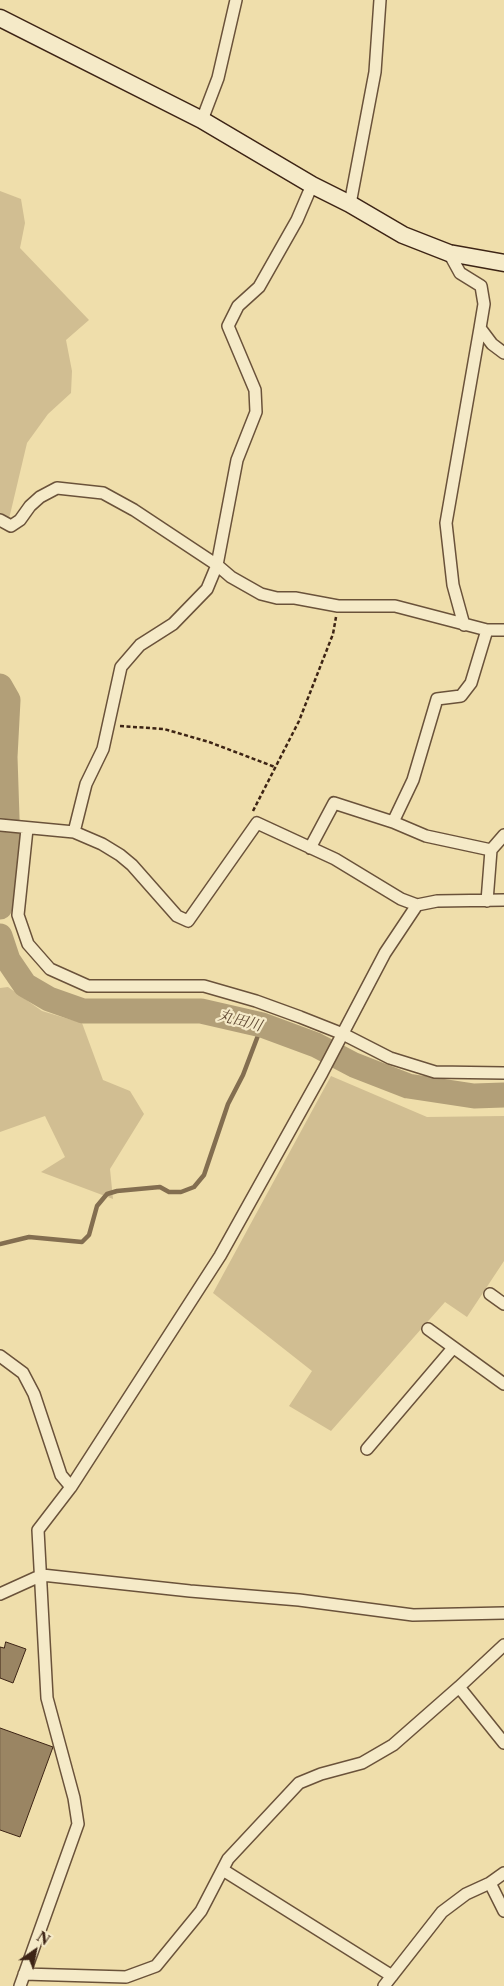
<!DOCTYPE html>
<meta charset="utf-8">
<style>
body{margin:0}
#map{position:relative;width:504px;height:1986px;overflow:hidden;background:#efdeab;font-family:"Libre Caslon Text",serif}
canvas{display:block}
.north{position:absolute;left:10px;top:1926px;width:50px;height:50px;-webkit-text-stroke:4px #f5eac8;paint-order:stroke;rotate:33deg;font-size:14px;font-weight:700;line-height:20px;text-align:center;color:#3d2415}
.north::after{content:'';display:block;margin:auto;width:18px;height:22px;background:#3d2415;clip-path:polygon(50% 0,100% 100%,50% 72%,0 100%)}
</style>
<div id="map">
<canvas width="504" height="1986"></canvas>
<div class="north">N</div>
</div>
<script>
const g = document.querySelector('canvas').getContext('2d');
g.lineJoin = 'round';
function fill(path, color) {
  g.fillStyle = color;
  g.fill(path, 'evenodd');
}
function strokePath(path, color, width, dash) {
  g.strokeStyle = color;
  g.lineWidth = width;
  g.lineCap = dash ? 'butt' : 'round';
  g.setLineDash(dash || []);
  g.stroke(path);
}
function label(font, color, halo, rows, align = 'center') {
  g.font = font + ' "Libre Caslon Text","Noto Serif JP",serif';
  g.lineWidth = 4.5;
  g.setLineDash([]);
  g.textBaseline = 'middle';
  g.strokeStyle = halo;
  g.fillStyle = color;
  for (const [text, x, y, turn = 0] of rows) {
    g.save();
    g.translate(x, y);
    g.rotate((+turn || 0) * Math.PI / 180);
    g.textAlign = isNaN(turn) ? turn : align;
    if (halo) g.strokeText(text, 0, 0);
    g.fillText(text, 0, 0);
    g.restore();
  }
}
const green = new Path2D(`
 M0,191l21,8 4,24 -5,25 69,72 -23,20 6,31 -1,22 -23,21 -21,29 -18,76 -9,-5z
 M8,987l34,24 40,12 21,57 27,11 14,23 -34,55 3,30 -72,-27 24,-15 -20,-41 -45,16v-144z
 M331,1076l96,41 77,-1v145l-37,56 -22,-15 -114,129 -42,-25 23,-35 -99,-78z`);
const stream = new Path2D(`
 M0,1244l29,-7 53,5 7,-7 8,-29 10,-12 10,-3 43,-4 9,5h12l13,-5 10,-12 24,-71 15,-29 19,-50`);
const river = new Path2D(`
 M0,686l8,14 -3,57 3,91 -8,59
 M0,936l8,24 17,25 24,14 34,12h118l61,14 54,20 38,20 54,21 66,10 30,-1`);
const building = new Path2D(`
 M6,1642l20,7 -13,34 -13,-5v-31l4,1z
 M0,1728l53,19 -33,90 -20,-7z`);
const path = new Path2D(`
 M120,726l44,3 45,13 66,25
 M253,811l46,-90 34,-87 3,-17`);
const street = new Path2D(`
 M202,120l16,-42 18,-78
 M350,204l25,-132 5,-72
 M449,253l11,20 21,13 3,18 -4,24 12,16 12,9
 M0,520l11,6 9,-6 10,-14 10,-9 17,-9 46,5 31,17 83,55 14,12 30,17 16,4h18l43,8h57l92,24h17
 M464,625l-11,-40 -7,-62 34,-195
 M393,822l33,14 65,14
 M0,825l74,7 28,12 18,11 12,10 45,51 11,5 69,-98 78,36 66,40 16,6 20,-4 67,-1
 M27,829l-9,86 10,29 22,25 38,17h116l52,15 44,16 43,17 47,24 45,14 69,1
 M74,832l12,-48 17,-35 18,-82 19,-22 33,-21 34,-35 10,-24 20,-105 19,-48 -1,-22 -27,-64 10,-20 21,-19 38,-67 15,-35
 M310,848l24,-45 59,19 20,-42 24,-81 24,-3 10,-13 16,-53
 M487,901l4,-51 13,-15
 M490,1294l14,10
 M428,1329l76,55
 M0,1356l23,17 11,21 27,81 10,12
 M367,1449l86,-101
 M0,1594l42,-19 148,16 109,9 114,15 91,-2
 M459,1687l45,56
 M223,1870l169,106
 M490,1883l14,28
 M24,1974l102,3 30,-11 45,-55 27,-52 71,-76 22,-9 41,-11 31,-18 66,-58 45,-42
 M20,1986l58,-162 -4,-26 -27,-100 -9,-168 33,-43 149,-231 102,-183 63,-120 32,-48
 M384,1986l58,-74 24,-18 24,-11 14,-10`);
const secondary = new Path2D(`
 M0,18l202,102 110,65 38,19 53,31 46,18 55,10`);
const waterNames = [
 ["丸田川",240,1021,15]
];
fill(green, '#d1be92');
strokePath(stream, '#836e50', 4.5);
strokePath(river, '#b29f78', 25);
fill(building, '#9a8563');
strokePath(building, '#3d2415', 1);
strokePath(street, '#6a523a', 14);
strokePath(secondary, '#3d2415', 19);
strokePath(path, '#3d2415', 2.5, [4, 2.5]);
strokePath(street, '#f5eac8', 11);
strokePath(secondary, '#f5eac8', 16);
label('italic 15px', '#604933', '#f5eac8', waterNames);
</script>
